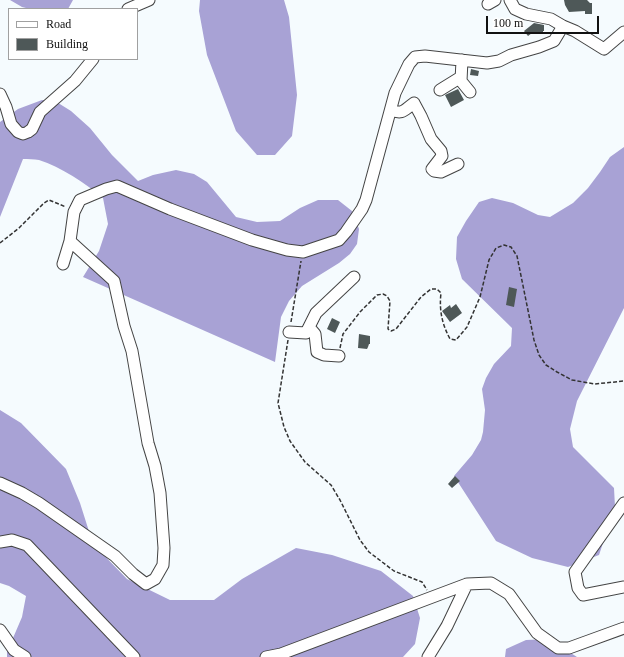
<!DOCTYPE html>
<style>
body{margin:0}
#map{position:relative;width:624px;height:657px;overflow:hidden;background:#f5fbfe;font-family:"Times New Roman",serif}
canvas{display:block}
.legend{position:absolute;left:8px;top:8px;width:130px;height:52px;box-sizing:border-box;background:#fff;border:1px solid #a0a0a0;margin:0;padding:5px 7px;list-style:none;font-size:12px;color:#111}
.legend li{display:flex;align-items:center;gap:8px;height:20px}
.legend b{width:20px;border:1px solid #a0a0a0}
.scale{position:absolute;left:486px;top:16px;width:113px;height:18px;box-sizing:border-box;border:2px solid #111;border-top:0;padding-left:5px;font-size:12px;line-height:14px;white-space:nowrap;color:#111;-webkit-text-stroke:3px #fff;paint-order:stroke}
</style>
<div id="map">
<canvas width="624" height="657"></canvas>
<ul class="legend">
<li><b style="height:5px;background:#fff"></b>Road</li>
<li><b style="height:11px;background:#4e5858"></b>Building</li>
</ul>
<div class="scale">100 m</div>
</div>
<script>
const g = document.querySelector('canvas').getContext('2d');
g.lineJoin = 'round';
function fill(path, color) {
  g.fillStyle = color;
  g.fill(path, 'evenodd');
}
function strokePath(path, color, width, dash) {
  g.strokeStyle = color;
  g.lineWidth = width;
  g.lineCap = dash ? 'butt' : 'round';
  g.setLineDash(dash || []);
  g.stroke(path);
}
const forest = new Path2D(`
 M10,0h63l-5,9h-38l-8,-2z
 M200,0h84l5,17 8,78 -5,41 -17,19h-18l-21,-24 -29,-76 -8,-44z
 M42,100l13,1 16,10 19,17 22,27 26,26 15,-6 23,-5 18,4 13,8 29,35 21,5 23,-1 20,-13 18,-8h20l14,11 7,18 -2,15 -7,10 -11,9 -37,23 -13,15 -8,16 -6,45 -192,-85 16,-26 9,-27 -5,-26c-18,-15 -42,-31 -64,-38 -5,-1 -11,-1 -16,-1l-23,58v-95l18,-13z
 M624,147v161l-47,93 -7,28 3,18 41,41 1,19 -16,48 -31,12 -36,-9 -36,-17 -42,-65 18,-21 9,-15 2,-8 2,-22 -3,-21 4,-11 8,-14 17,-18 1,-18 -50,-49 -6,-20 1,-22 9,-16 13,-19 13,-4 21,5 25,12 12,2 23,-14 15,-15 12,-16 10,-15z
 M0,410l21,13 45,46 14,34 13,41 34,35 43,21h44l28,-21 54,-31 36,7 49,16 32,25 7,22 -5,26 -12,13h-396v-5l15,-35 4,-21 -17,-10 -9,-3z
 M549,639l28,18h-72l1,-8 20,-9z`);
const building = new Path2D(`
 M564,0h23l3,3h2v11h-7v-3l-16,1 -4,-7z
 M534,23l10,2v6h-1v2h-11l-4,3 -4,-5z
 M471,69l8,2 -1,5 -8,-1z
 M458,89l6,11 -13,7 -6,-12z
 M509,287l8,2 -3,18 -8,-2z
 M456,304l6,9 -12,9 -8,-11 8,-6 1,3z
 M332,318l8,4 -5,11 -8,-4z
 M359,334l11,2v8h-1l-1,3 -1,2 -9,-1z
 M455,476l5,5 -8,7 -4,-4z`);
const path = new Path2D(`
 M0,243l19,-15 25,-25 5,-3 17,7
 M291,322l10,-61
 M288,340l-10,63 6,24 6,14 15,21 26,23 9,15 20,40 9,12 25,19 28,11 5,8
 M340,348l3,-14 17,-22 17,-17 6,-1 4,2 3,5 -2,28 3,2 5,-2 25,-32 10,-8h6l4,4c-2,17 1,31 9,46l6,1 11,-13 13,-30 9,-37 7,-12 8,-3 7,2 6,9 17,84 5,15 7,10 11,7 15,8 23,4 29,-3`);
const minor = new Path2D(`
 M510,0l5,9 11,5 25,5 12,7 12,5 29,18 20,-17
 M488,4l7,-4
 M128,9l21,-9
 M462,60l-1,21 9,11
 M440,90l21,-13
 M0,94l6,13 5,17 7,8 5,2 5,-2 4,-3 8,-17 35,-31 18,-22
 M391,110c12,5 13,0 23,-7l7,13 10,23 10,12 1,5 -10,13 2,2 7,1 17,-8
 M63,264l7,-23
 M309,327l7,-14 38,-36
 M289,332l17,1 3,-6 6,7 2,18 7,3 15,1
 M0,483l22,10 17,10 76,53 18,18 13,10 9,-5 8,-14 1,-17 -4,-55 -5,-27 -7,-23 -16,-92 -8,-25 -10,-45 -44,-40 4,-29 6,-12 26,-11 11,-3 53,23 82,31 35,10 16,2 36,-12 7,-8 16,-23 4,-9 29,-107 14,-29 6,-7 10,-1 62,7 12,-2 12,-6 28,-8 15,-6 9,-15
 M624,503l-49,69 3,16 5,7 41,-8
 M0,542l12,-2 15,5 107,112
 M0,630l14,20 11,7
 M266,657l15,-3 186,-70 24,-1 18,11 28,39 21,15h11l55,-20
 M428,657l19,-31 20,-42`);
fill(forest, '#a8a2d5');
fill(building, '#4e5858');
strokePath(minor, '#444', 13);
strokePath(path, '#333', 1.5, [4, 2]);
strokePath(minor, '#fff', 11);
</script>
